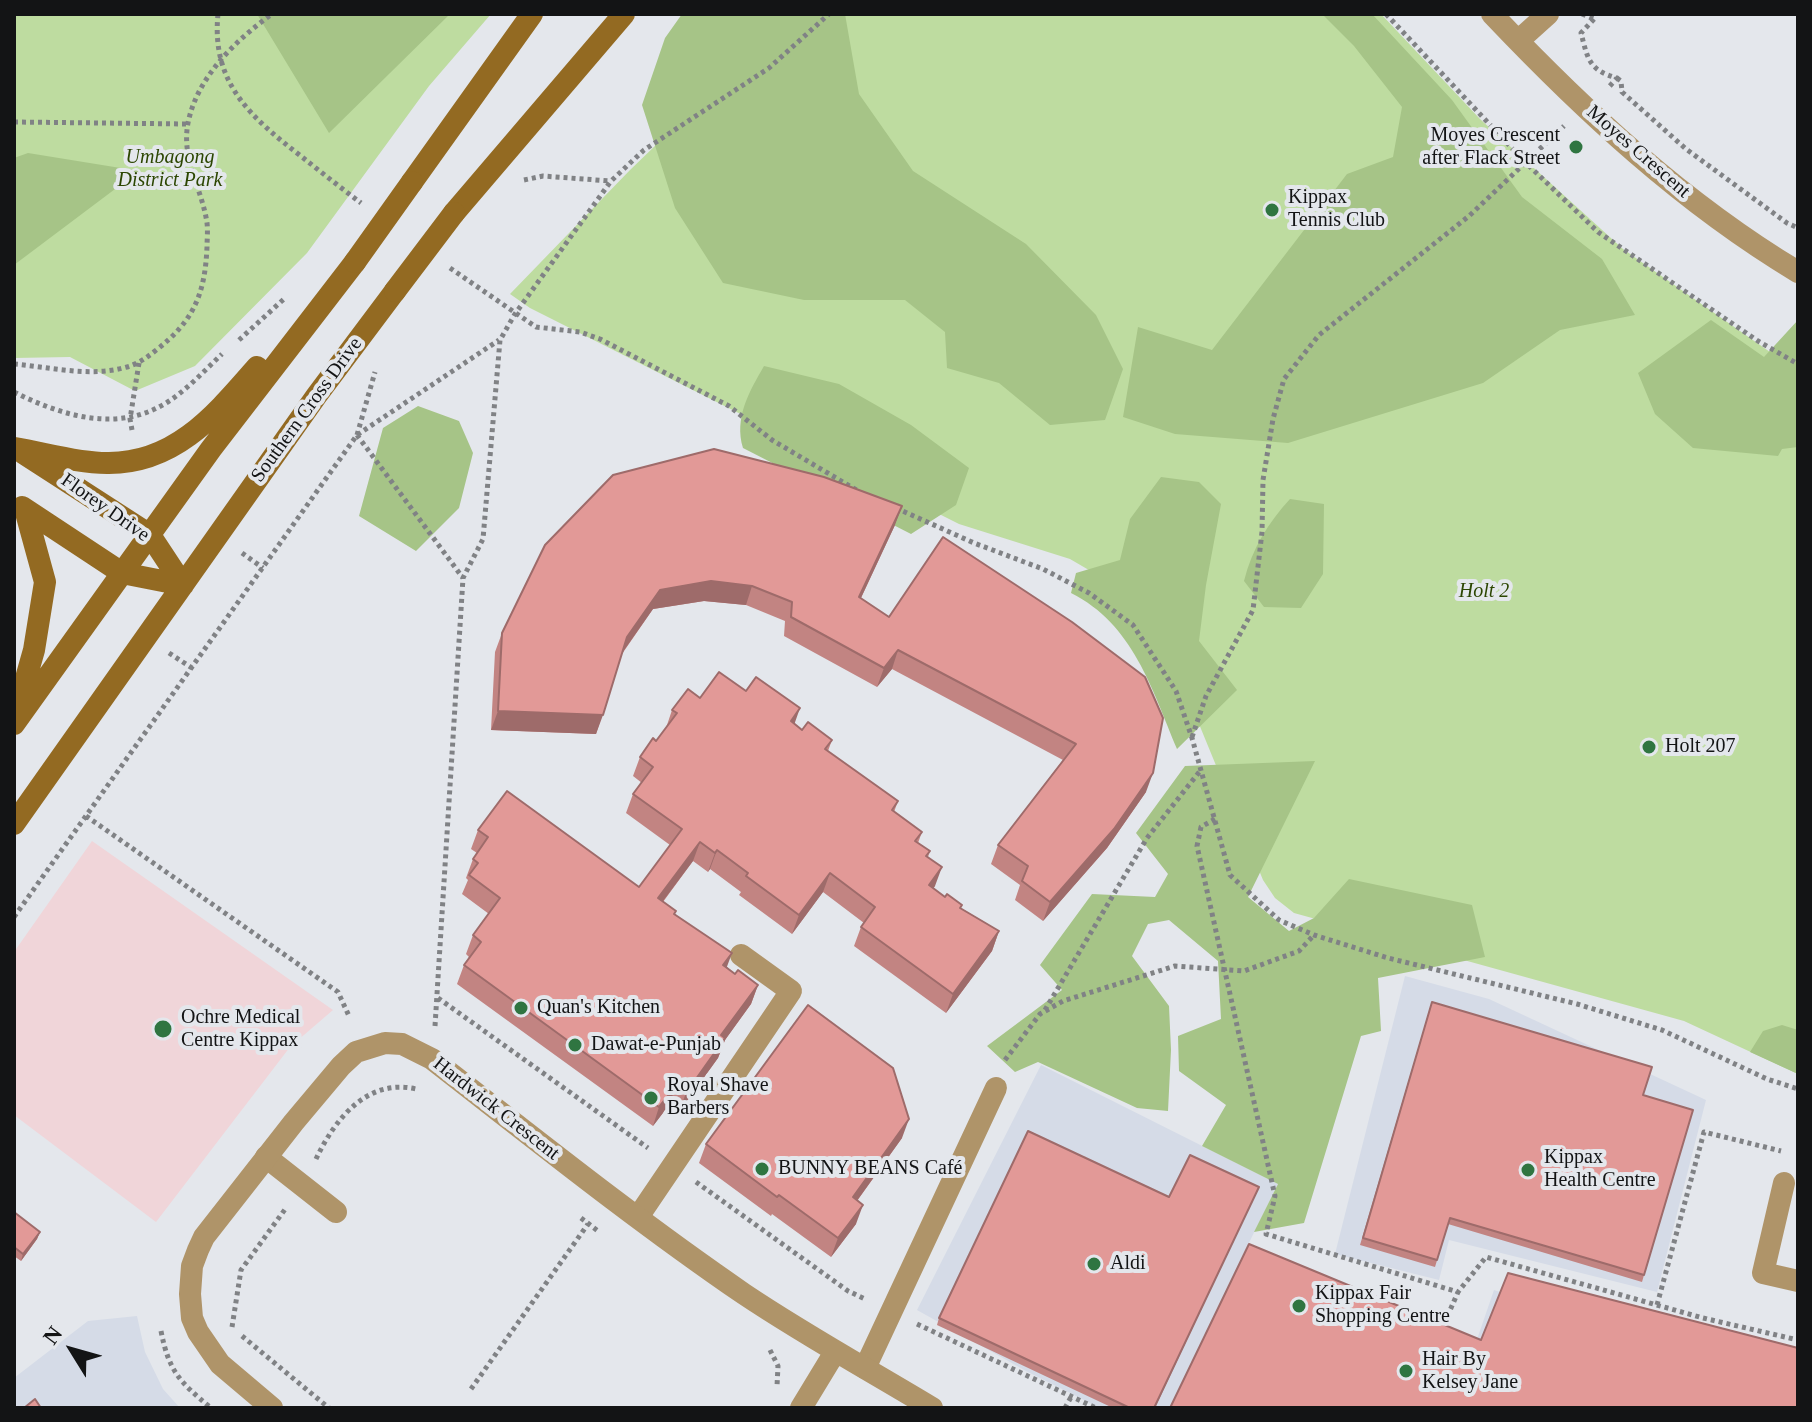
<!DOCTYPE html>
<meta charset="utf-8">
<style>
body{margin:0}
#map{position:relative;width:1812px;height:1422px;overflow:hidden;background:#e4e7ec;font-family:"Times New Roman",serif}
canvas{display:block}
.frame{position:absolute;inset:0;border:16px solid #131415;pointer-events:none}
.north{position:absolute;left:32px;top:1310px;width:80px;height:80px;-webkit-text-stroke:6px #e4e7ec;paint-order:stroke;rotate:307deg;font-size:22px;font-weight:700;line-height:32px;text-align:center;color:#131415}
.north::after{content:'';display:block;margin:auto;width:28px;height:36px;background:#131415;clip-path:polygon(50% 0,100% 100%,50% 72%,0 100%)}
</style>
<div id="map">
<canvas width="1812" height="1422"></canvas>
<div class="frame"></div>
<div class="north">N</div>
</div>
<script>
const g = document.querySelector('canvas').getContext('2d');
g.lineJoin = 'round';
function fill(path, color) {
  g.fillStyle = color;
  g.fill(path, 'evenodd');
}
function strokePath(path, color, width, dash) {
  g.strokeStyle = color;
  g.lineWidth = width;
  g.lineCap = dash ? 'butt' : 'round';
  g.setLineDash(dash || []);
  g.stroke(path);
}
function label(font, color, halo, rows, align = 'center') {
  g.font = font + ' "Times New Roman",serif';
  g.lineWidth = 8;
  g.setLineDash([]);
  g.textBaseline = 'middle';
  g.strokeStyle = halo;
  g.fillStyle = color;
  for (const [text, x, y, turn = 0] of rows) {
    g.save();
    g.translate(x, y);
    g.rotate((+turn || 0) * Math.PI / 180);
    g.textAlign = isNaN(turn) ? turn : align;
    if (halo) g.strokeText(text, 0, 0);
    g.fillText(text, 0, 0);
    g.restore();
  }
}
const built = new Path2D(`
 M1405,976l84,23 217,101 -49,192 -208,-52 -10,40 -104,-26z
 M1041,1065l237,119 -39,79 165,68 69,20 21,-61 58,20 246,98h-698l-74,-37 -109,-61z
 M137,1316l8,36 18,37 17,19h-166v-30l74,-57z`);
const medical = new Path2D(`
 M92,841l241,169 -43,37 -134,175 -142,-107v-163z`);
const green = new Path2D(`
 M14,14h477l-62,72 -122,167 -112,113 -60,25 -65,-34 -56,1z
 M792,14h589l99,105 143,130 157,110 18,10v705l-114,-53 -390,-108 -19,-15 -12,-18 -96,-234 -49,-59 -48,-28 -111,-35 -429,-216 -20,-14 120,-124z`);
const forest = new Path2D(`
 M257,14h193l-121,119z
 M682,14h163l14,80 54,77 113,73 70,71 27,54 -18,51 -55,5 -51,-42 -52,-15 -2,-36 -40,-32h-101l-81,-17 -48,-75 -33,-103 23,-67z
 M1322,14h50l80,86 70,97 80,62 33,56 -75,15 -77,53 -195,60 -113,-9 -52,-17 15,-90 74,23 135,-176 46,-17 9,-50 -48,-61z
 M28,153l111,18 -125,94v-107z
 M1711,320l53,37 34,-37v127l-16,2 -4,7 -85,-8 -38,-34 -17,-41z
 M764,366l75,18 72,41 58,43 -13,37 -45,29 -168,-86c-9,-30 6,-56 21,-82z
 M418,406l41,15 14,32 -14,55 -43,43 -57,-35 24,-88z
 M1161,477l38,5 22,22 -15,81 -7,56 38,49 -60,59c-25,-60 -44,-125 -106,-156l5,-20 44,-13 10,-41z
 M1290,499l34,5 -1,70 -22,34 -37,-1 -20,-26c8,-32 24,-58 46,-82z
 M1315,761l-67,136 41,34 25,-13 35,-39 123,26 13,52 -107,21 3,53 -20,5 -57,187 -50,9 24,-48 -76,-38 24,-41 -47,-34 -1,-35 43,-17 -3,-58 -49,-41 -21,4 -16,32 37,50 2,44 -3,61 -31,-3 -99,-46 -23,10 -28,-26 75,-56 -22,-25 52,-71 63,3 13,-23 -32,-41 49,-67z
 M1782,1025l16,5v44l-48,-22 13,-21z`);
const path = new Path2D(`
 M218,14c-7,70 34,104 84,143 19,15 39,31 59,46
 M1386,14l138,147 74,71 160,109 40,23
 M1582,14l12,5v-5
 M1594,19l-13,14c7,27 8,37 36,45l-9,10
 M1617,78l4,3 1,11 64,57 101,74 11,5
 M14,122l174,2
 M524,180l19,-4 67,5
 M450,268l86,59 44,5 20,7 129,67 43,34 86,51
 M239,340l46,-42
 M14,364c35,3 75,13 109,4 13,-3 22,-9 32,-17 38,-29 50,-56 52,-104 0,-7 1,-16 0,-24 -5,-35 -26,-63 -19,-100 9,-46 48,-83 84,-109
 M14,392c48,24 103,41 152,11 21,-13 38,-32 56,-49
 M132,430l-2,-11 9,-56
 M357,435l106,143
 M357,435l18,-63
 M896,508l78,35 69,26 46,24 44,32 43,66 16,47 38,137 49,45 35,15 74,23 189,46 85,26 105,49 31,10
 M242,553l21,15
 M169,653l23,15
 M1192,737l14,-41 47,-86 9,-78 1,-52 10,-61 11,-40 35,-44 150,-119 95,-90
 M86,816l252,176 11,24
 M1215,819l-14,8 -4,19 78,350 -9,38 192,58 28,-35 217,61 95,22
 M14,917l343,-482 142,-95
 M438,998l210,150
 M1045,1010l102,-172 53,-67
 M435,1026l28,-448 20,-39 17,-199 15,-26 96,-133 33,-31 125,-82 60,-54
 M1005,1060l35,-46 23,-13 112,-35 69,5 55,-20 15,-16
 M316,1159c19,-40 51,-81 100,-70
 M696,1182l152,109 17,8
 M581,1218l17,13
 M1657,1305l47,-173 77,19
 M917,1324l179,84
 M232,1327l9,-57 45,-62
 M161,1331c8,41 19,51 50,77
 M1441,1331l17,-39
 M242,1336l87,72
 M770,1350l8,16 -1,20
 M471,1389l117,-165
 M1065,1408l6,-11`);
const service = new Path2D(`
 M266,1157l70,55
 M638,1217l153,-226 -50,-36
 M865,1368l131,-280`);
const minor = new Path2D(`
 M1492,14c92,97 191,189 306,258
 M1518,41l30,-27
 M1784,1183l-21,90 35,8
 M272,1408l-52,-44 -22,-32 -6,-14 -2,-24 2,-28 6,-16 6,-13 90,-115 47,-56 15,-14 29,-9 17,1 30,15c103,80 204,161 312,235 61,41 125,76 188,114
 M801,1408l34,-56`);
const secondary = new Path2D(`
 M412,182l120,-168
 M454,213l170,-199
 M15,448c30,5 62,15 92,15 68,1 108,-48 150,-96
 M23,453l127,82 33,50
 M22,507l100,66 61,12
 M17,710l17,-60 11,-68 -20,-73
 M14,724l197,-275 144,-187
 M14,824l303,-429 78,-104`);
const secondaryBridge = new Path2D(`
 M355,262l57,-80
 M395,291l59,-78`);
const wall = new Path2D(`
 M895,525l-34,73 285,194 -39,56 -64,73 -28,-21 5,-15 -29,-21 7,-19 65,-85 -171,-91 -15,18 -93,-51 1,-15 -39,-16 -42,-4 -51,8 -31,45 -26,80 -105,-4 4,-78 7,-19z
 M746,691l56,39 30,10 -4,11 70,50 -4,11 28,20 -4,11 12,8 -2,6 7,29 -2,2 28,20 38,23 -7,20 -46,62 -92,-67 7,-19 3,-4 -41,-31 -31,42 -53,-39 2,-3 -31,-23 -2,3 -15,-11 -30,41 13,9 -1,3 52,53 8,7 23,11 -7,19 -26,36 -7,18 -39,54 -10,-7 -16,21 -196,-142 7,-19 5,-8 -3,-3 7,-19 16,-21 -27,-20 6,-14 -2,-2 7,-19 4,-6 -6,-4 7,-19 161,57 31,-42 -44,-32 7,-19 9,-11 -9,-7 7,-19 16,-16 10,-13 6,-18 28,-12z
 M1430,1008l213,87 1,180 -2,7 -194,-58 -13,43 -75,-22z
 M902,1138l-45,63 -1,23 -25,33 -59,-43 -1,2 -72,-53 7,-19z
 M1256,1193l-101,215h-42l-176,-83 2,-7 230,-121z
 M14,1212l26,20 -3,7 -16,22 -7,-5z`);
const shadedWall = new Path2D(`
 M902,506l-7,19 -43,92 7,-20z
 M711,581l41,5 -6,19 -42,-4 -51,8 -33,47 7,-19 33,-47z
 M898,650l-6,19 -15,18 7,-19z
 M800,708l-7,20 -2,-7z
 M498,711l105,4 -7,19 -105,-4z
 M1153,773l-7,19 -39,56 -64,73 7,-19z
 M700,842l-7,19 -42,56 7,-19z
 M717,850l-7,19 -2,3 7,-19z
 M942,867l-7,19 -13,18 7,-19z
 M830,873l-7,19 -31,42 7,-19z
 M999,931l-7,20 -46,62 7,-19z
 M732,953l-7,19 -2,-7z
 M758,985l-7,19 -26,36 -7,18 -39,54 7,-19 35,-58z
 M676,1086l-7,19 -16,21 6,-19z
 M909,1119l-7,19 -56,78 7,-19z
 M863,1205l-7,19 -25,33 7,-19z
 M40,1232l-3,7 -16,22 2,-7z`);
const building = new Path2D(`
 M714,449l110,28 78,29 -43,91 30,20 54,-80 129,85 73,55 18,41 -10,55 -39,56 -64,73 -28,-21 6,-15 -30,-21 78,-101 -178,-94 -14,18 -93,-51 1,-15 -40,-16 -41,-5 -51,9 -33,47 -24,78 -105,-4 4,-78 43,-88 68,-70z
 M719,672l27,19 10,-14 44,31 -9,13 11,9 6,-8 24,18 -7,9 73,52 -6,9 30,22 -7,9 15,10 -4,5 16,11 -13,18 16,12 2,-3 15,11 -2,3 39,23 -46,63 -92,-67 14,-20 -45,-34 -31,42 -53,-39 2,-3 -31,-23 -2,3 -15,-11 -42,56 18,13 -2,3 58,39 -9,12 12,9 3,-4 20,15 -37,50 4,3 -39,55 -10,-7 -17,21 -195,-142 17,-23 -8,-7 27,-37 -31,-23 9,-12 -5,-4 15,-22 -10,-7 29,-39 132,96 43,-58 -49,-35 20,-27 -13,-10 13,-19 3,3 21,-28 -5,-3 16,-21 12,9z
 M1432,1002l220,65 -9,28 50,15 -49,165 -194,-57 -13,42 -74,-22z
 M808,1005l85,63 16,51 -56,78 10,8 -25,33 -59,-43 -2,2 -71,-53z
 M1028,1131l141,66 21,-42 69,32 -105,221h-24l-191,-90z
 M14,1212l26,20 -17,22 -9,-7z
 M1249,1244l232,96 27,-67 290,75v60h-628z
 M35,1399l6,9h-17z`);
const markers = [
 [1576,147,8,"#2f7541"],
 [1272,210,8,"#2f7541"],
 [1649,747,8,"#2f7541"],
 [521,1008,8,"#2f7541"],
 [163,1029,10,"#2f7541"],
 [575,1045,8,"#2f7541"],
 [651,1098,8,"#2f7541"],
 [762,1169,8,"#2f7541"],
 [1528,1170,8,"#2f7541"],
 [1094,1264,8,"#2f7541"],
 [1299,1306,8,"#2f7541"],
 [1406,1371,8,"#2f7541"]
];
const poiNames = [
 ["Moyes Crescent",1560,136,"right"],
 ["after Flack Street",1560,159,"right"],
 ["Kippax",1288,198],
 ["Tennis Club",1288,221],
 ["Holt 207",1665,747],
 ["Quan's Kitchen",537,1008],
 ["Ochre Medical",181,1018],
 ["Centre Kippax",181,1041],
 ["Dawat-e-Punjab",591,1045],
 ["Royal Shave",667,1086],
 ["Barbers",667,1109],
 ["Kippax",1544,1158],
 ["Health Centre",1544,1181],
 ["BUNNY BEANS Café",778,1169],
 ["Aldi",1110,1264],
 ["Kippax Fair",1315,1294],
 ["Shopping Centre",1315,1317],
 ["Hair By",1422,1360],
 ["Kelsey Jane",1422,1383]
];
const streetNames = [
 ["Moyes Crescent",1638,152,41],
 ["Southern Cross Drive",307,410,-54],
 ["Florey Drive",105,508,35],
 ["Hardwick Crescent",496,1109,38]
];
const parkNames = [
 ["Umbagong",170,158],
 ["District Park",170,181],
 ["Holt 2",1484,592]
];
fill(built, '#d5dbe7');
fill(medical, '#f0d5d9');
fill(green, '#bedca0');
fill(forest, '#a6c487');
strokePath(path, '#808285', 5, [4, 4]);
strokePath(service, '#af9469', 22);
strokePath(minor, '#af9469', 22);
strokePath(secondary, '#936a22', 22);
strokePath(secondaryBridge, '#936a22', 22);
fill(wall, '#c28482');
fill(shadedWall, '#9e6b6a');
fill(building, '#e29997');
strokePath(building, '#9e6b6a', 2);
for (const [x, y, r, color] of markers) {
  const dot = new Path2D();
  dot.arc(x, y, r, 0, 2 * Math.PI);
  g.fillStyle = color;
  g.fill(dot);
  strokePath(dot, '#e4e7ec', 3);
}
label('20px', '#131415', '#e4e7ec', poiNames, 'left');
label('20px', '#131415', '#e4e7ec', streetNames);
label('italic 20px', '#2c4602', '#e4e7ec', parkNames);
</script>
